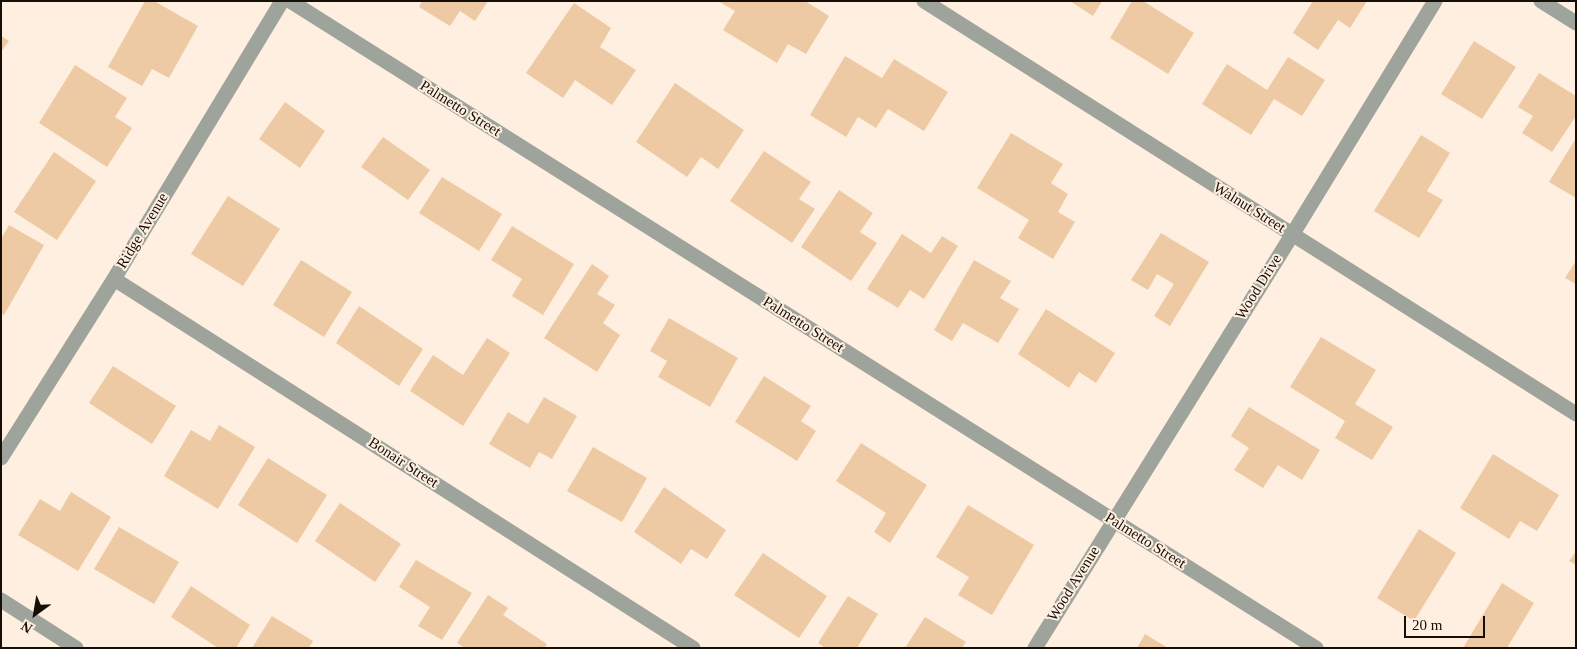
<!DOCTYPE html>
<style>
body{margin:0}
#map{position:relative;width:1577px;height:649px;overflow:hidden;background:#feefe0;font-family:"Times New Roman",serif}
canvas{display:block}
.frame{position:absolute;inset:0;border:2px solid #150f08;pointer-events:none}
.north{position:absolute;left:10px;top:589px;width:50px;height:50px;-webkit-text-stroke:4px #feefe0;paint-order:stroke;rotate:212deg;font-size:14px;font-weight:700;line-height:20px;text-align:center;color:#150f08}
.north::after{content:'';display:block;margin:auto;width:18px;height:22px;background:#150f08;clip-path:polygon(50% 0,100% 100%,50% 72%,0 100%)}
.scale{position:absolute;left:1404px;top:616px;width:81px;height:22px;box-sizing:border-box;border:2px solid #150f08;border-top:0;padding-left:6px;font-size:15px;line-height:18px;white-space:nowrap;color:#150f08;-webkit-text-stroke:4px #feefe0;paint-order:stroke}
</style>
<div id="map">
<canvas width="1577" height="649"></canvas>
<div class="frame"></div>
<div class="north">N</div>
<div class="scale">20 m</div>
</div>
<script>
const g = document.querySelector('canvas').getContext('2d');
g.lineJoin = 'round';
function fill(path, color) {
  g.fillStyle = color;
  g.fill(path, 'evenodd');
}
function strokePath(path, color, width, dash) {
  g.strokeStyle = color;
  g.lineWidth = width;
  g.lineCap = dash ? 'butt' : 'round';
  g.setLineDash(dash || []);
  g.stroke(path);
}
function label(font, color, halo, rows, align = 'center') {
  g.font = font + ' "Times New Roman",serif';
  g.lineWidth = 4;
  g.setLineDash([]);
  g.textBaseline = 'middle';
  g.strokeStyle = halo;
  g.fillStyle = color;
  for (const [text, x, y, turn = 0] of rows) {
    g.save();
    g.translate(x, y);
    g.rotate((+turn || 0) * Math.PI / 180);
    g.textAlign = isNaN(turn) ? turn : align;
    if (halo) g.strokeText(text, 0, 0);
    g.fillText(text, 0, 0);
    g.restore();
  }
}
const building = new Path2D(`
 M145,1h9l44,25 -29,52 -17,-9 -10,17 -34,-19z
 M422,1h66l-13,20 -15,-10 -10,15 -31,-19z
 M718,1h87l24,15 -23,38 -18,-10 -11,19 -54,-33 12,-19z
 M1070,1h32l-9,15z
 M1132,1h11l51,32 -26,41 -58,-36z
 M1313,1h54l-17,27 -12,-8 -20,30 -25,-17z
 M574,3l37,25 -11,19 36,23 -24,35 -37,-25 -12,18 -37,-25z
 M1,36l8,5 -8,11z
 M1474,41l42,26 -34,52 -41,-25z
 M845,56l37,22 12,-19 54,33 -24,39 -36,-22 -12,19 -18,-11 -12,20 -36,-22z
 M1288,57l37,23 -23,36 -28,-17 -23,36 -49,-31 25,-40 40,26z
 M75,65l52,33 -12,19 17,11 -25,39 -68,-44z
 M1539,73l37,23v20l-24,36 -30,-19 11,-17 -15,-9z
 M675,83l69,47 -26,39 -17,-12 -14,20 -51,-35z
 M285,102l40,29 -25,37 -41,-29z
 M1011,133l52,31 -12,19 17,11 -10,18 17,10 -22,37 -35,-21 11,-18 -52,-32z
 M1421,135l29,18 -23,38 16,9 -24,38 -45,-27z
 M383,137l47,33 -22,30 -47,-33z
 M1576,138v60l-27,-16z
 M764,151l47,31 -12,17 16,10 -23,34 -62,-42z
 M54,152l42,29 -39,59 -43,-28z
 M442,177l60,37 -23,37 -60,-38z
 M839,190l34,23 -13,19 17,11 -26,38 -50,-34z
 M228,196l52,33 -37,57 -52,-32z
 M9,225l35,20 -40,70 -3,-2v-74z
 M512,226l62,38 -31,51 -31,-19 10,-17 -31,-19z
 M1161,233l48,29 -39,64 -16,-10 20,-32 -17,-10 -9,16 -17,-10z
 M902,234l29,19 11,-17 16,10 -34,53 -14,-9 -12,18 -31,-19z
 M301,260l51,32 -28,45 -51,-32z
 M974,260l37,21 -11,17 19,11 -21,34 -35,-20 -11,18 -18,-11z
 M1576,261v23l-11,-6z
 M592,264l17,12 -12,18 18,11 -12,18 17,12 -23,37 -53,-34z
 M359,306l64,43 -24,37 -63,-43z
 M1046,309l69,44 -19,30 -17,-11 -10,16 -51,-34z
 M669,318l69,40 -28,49 -52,-30 9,-16 -17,-10z
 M1321,337l55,33 -21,34 38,23 -21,33 -37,-22 10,-17 -55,-34z
 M487,338l23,15 -47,73 -53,-35 23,-36 30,20z
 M113,366l63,40 -24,38 -63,-41z
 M764,376l47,30 -10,15 15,10 -19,30 -62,-39z
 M544,397l33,19 -25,43 -13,-7 -9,16 -41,-24 19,-32 20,12z
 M1249,407l71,43 -18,30 -24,-15 -15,23 -29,-18 15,-22 -18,-12z
 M219,425l36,22 -37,62 -54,-33 27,-46 19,11z
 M861,443l66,42 -37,58 -16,-11 12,-19 -50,-32z
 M593,447l54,31 -25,44 -55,-31z
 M1493,454l66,41 -22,36 -17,-10 -11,18 -49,-31z
 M268,458l59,37 -30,48 -59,-38z
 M664,487l62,43 -19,29 -16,-10 -10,15 -47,-32z
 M71,492l40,25 -33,54 -60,-36 22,-36 20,12z
 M340,503l61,41 -26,38 -60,-41z
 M968,505l66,40 -42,70 -34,-20 11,-18 -33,-20z
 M119,527l60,35 -25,42 -60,-35z
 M1419,529l37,24 -42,68 -37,-23z
 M1576,551v14l-7,-4z
 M763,553l64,43 -28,42 -65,-43z
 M416,560l56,33 -30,47 -24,-14 12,-19 -31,-20z
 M1502,583l32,20 -27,45h-44z
 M191,586l59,39 -14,23h-18l-47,-31z
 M488,595l20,13 -5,7 44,29 -2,4h-80l-8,-5z
 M848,596l30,18 -21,34h-32l-7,-5z
 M272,616l41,25 -4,7h-57z
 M925,617l41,25 -4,6h-57z
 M1145,634l23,14h-31z`);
const minor = new Path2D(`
 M924,1l652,413
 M1541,1l35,22
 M114,279l579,369
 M1,458l113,-179 168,-278
 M1,600l75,48
 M1035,648l257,-413 143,-234`);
const tertiary = new Path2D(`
 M290,1l1026,647`);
const streetNames = [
 ["Palmetto Street",460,109,32],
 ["Walnut Street",1249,208,32],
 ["Ridge Avenue",143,231,-59],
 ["Wood Drive",1259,287,-58],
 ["Palmetto Street",803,325,32],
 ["Bonair Street",403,463,33],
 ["Palmetto Street",1145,541,32],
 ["Wood Avenue",1074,584,-58]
];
fill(building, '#edcaa3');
strokePath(minor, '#9ea49b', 15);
strokePath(tertiary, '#9ea49b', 15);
label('15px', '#150f08', '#feefe0', streetNames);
</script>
